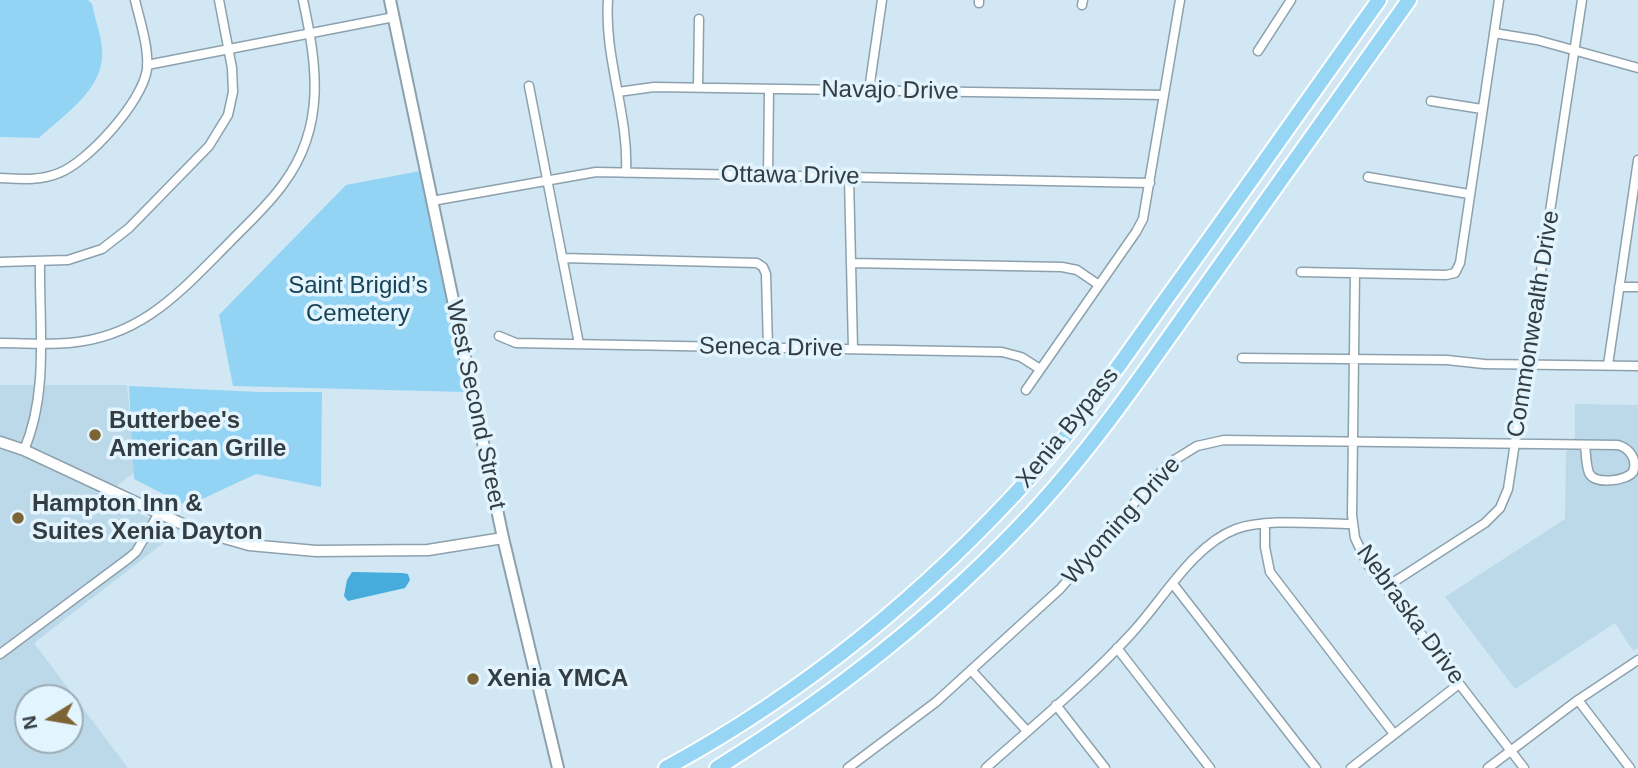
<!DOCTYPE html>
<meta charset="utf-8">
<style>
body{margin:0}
#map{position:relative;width:1638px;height:768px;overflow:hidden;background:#d1e7f4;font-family:Arial,sans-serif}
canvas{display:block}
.north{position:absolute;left:14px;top:684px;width:70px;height:70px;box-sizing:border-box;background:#e2f4fe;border:2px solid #9cabb3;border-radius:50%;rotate:259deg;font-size:19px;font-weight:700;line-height:28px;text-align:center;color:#343d42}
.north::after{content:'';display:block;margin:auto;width:24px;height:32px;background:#7d6435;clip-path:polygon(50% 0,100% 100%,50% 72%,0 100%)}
</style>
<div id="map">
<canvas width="1638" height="768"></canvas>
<div class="north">N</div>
</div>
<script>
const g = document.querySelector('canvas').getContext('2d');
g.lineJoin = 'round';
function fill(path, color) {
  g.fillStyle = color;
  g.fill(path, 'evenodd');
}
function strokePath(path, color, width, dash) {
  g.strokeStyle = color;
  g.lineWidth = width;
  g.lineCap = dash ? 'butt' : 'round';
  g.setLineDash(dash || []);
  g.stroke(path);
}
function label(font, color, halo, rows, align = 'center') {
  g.font = font + ' Arial,sans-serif';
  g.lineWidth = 7;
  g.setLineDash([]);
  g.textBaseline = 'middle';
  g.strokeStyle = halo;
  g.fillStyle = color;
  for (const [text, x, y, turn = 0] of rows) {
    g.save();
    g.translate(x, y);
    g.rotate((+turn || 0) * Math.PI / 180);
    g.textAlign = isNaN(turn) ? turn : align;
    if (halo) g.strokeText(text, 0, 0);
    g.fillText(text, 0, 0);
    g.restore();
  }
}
const built = new Path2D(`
 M0,385h127l9,86 -34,26 77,34 -145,112 94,125h-128zM28,698h42v42h-42z
 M1575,404l63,1v243l-5,3 -18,-28 -100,66 -70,-92 120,-78 1,-67 9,-15z`);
const green = new Path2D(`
 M0,0h88l4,4c3,16 12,38 10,54 -2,34 -41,59 -63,80l-39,-1z
 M420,171l25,114 20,107 -232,-6 -14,-71 127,-130z
 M129,386l131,6h62l-1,95 -65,-13 -69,32 -53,-27z`);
const water = new Path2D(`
 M352,572l50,1 6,1 2,6 -5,8 -57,13 -4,-5 3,-16z`);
const minor = new Path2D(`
 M608,0c-4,59 21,114 18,173
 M979,3v-3
 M1082,5l1,-5
 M1494,33l43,7 101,28
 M1258,51l33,-51
 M147,65l247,-48
 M529,86l50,258
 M698,87l1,-68
 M869,90l13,-90
 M618,92l36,-5 509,8
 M1431,101l51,8
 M768,176l1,-87
 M849,177l4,172
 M1368,177l101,17
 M0,178c20,1 40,3 59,-5 29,-11 84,-72 88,-104 2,-21 -7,-48 -12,-69
 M432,201l164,-29 554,11
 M562,258l195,5 6,4 3,7 2,74
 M0,262l68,-2 34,-11 27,-21 80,-82 19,-31 5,-23 -1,-24 -13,-68
 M851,263l211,4 15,3 22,15
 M1301,272l145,3 9,-2 5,-10 39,-263
 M1355,273l-3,242 3,23 13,27 156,203
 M1619,287h19
 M499,336l17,7 486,9 19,5 19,12
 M0,343c23,0 46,2 69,0 72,-6 110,-50 158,-98 19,-20 41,-39 57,-62 42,-57 33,-118 19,-183
 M1242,358l205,2 37,4 154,2
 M1608,365l30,-205
 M1026,390l110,-158 7,-13 37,-219
 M24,450c25,-58 15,-126 16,-187
 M1265,524v23l5,25 124,162
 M1173,584l143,184
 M1386,587l99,-64 15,-15 8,-19 74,-489
 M1117,648l93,120
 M0,654l129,-96 7,-6 23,-39
 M971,670l56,61
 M1578,700l52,68
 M1056,705l49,63
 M848,768l88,-66 124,-113 108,-125 29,-18 27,-6 394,5c11,3 20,14 15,27 -7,9 -38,13 -44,1 -3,-8 -3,-19 -4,-28
 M986,768c49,-44 101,-86 145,-134 31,-33 62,-89 105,-105 30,-11 83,-5 116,-5
 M1351,768l108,-84
 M1488,768l90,-68 60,-40`);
const tertiary = new Path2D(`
 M0,442l24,8 169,79 56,16 67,6 112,-1 75,-12`);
const secondary = new Path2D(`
 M390,0l113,538 55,230`);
const motorway = new Path2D(`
 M666,768c140,-76 262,-177 368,-295 50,-55 92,-118 135,-178 71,-98 140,-197 210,-295
 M717,768c118,-74 221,-154 316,-256 60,-65 110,-138 161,-210 72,-100 143,-202 215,-302`);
const markers = [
 [95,435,7,"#7d6435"],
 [18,518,7,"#7d6435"],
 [473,679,7,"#7d6435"]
];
const streetNames = [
 ["Navajo Drive",890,91,1],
 ["Ottawa Drive",790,176,1],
 ["Commonwealth Drive",1534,324,-81],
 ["Seneca Drive",771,348,1],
 ["West Second Street",475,405,78],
 ["Xenia Bypass",1068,428,-51],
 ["Wyoming Drive",1122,521,-48],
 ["Nebraska Drive",1410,615,54]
];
const parkNames = [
 ["Saint Brigid’s",358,286],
 ["Cemetery",358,314]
];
const poiNames = [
 ["Butterbee's",109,421],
 ["American Grille",109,449],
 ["Hampton Inn &",32,504],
 ["Suites Xenia Dayton",32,532],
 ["Xenia YMCA",487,679]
];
fill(built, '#bcd9e9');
fill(green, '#93d4f5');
fill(water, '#45acdb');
strokePath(minor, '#8da1ad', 11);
strokePath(tertiary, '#8da1ad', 13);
strokePath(secondary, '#8da1ad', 14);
strokePath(motorway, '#fff', 18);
strokePath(minor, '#fff', 8);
strokePath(tertiary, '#fff', 10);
strokePath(secondary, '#fff', 10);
strokePath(motorway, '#97d5f5', 14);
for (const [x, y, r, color] of markers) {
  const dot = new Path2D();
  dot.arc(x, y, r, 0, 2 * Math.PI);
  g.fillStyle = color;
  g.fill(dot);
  strokePath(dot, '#e2f4fe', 2.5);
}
label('24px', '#343d42', '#e2f4fe', streetNames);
label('24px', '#174357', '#e2f4fe', parkNames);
label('bold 24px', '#343d42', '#e2f4fe', poiNames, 'left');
</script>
